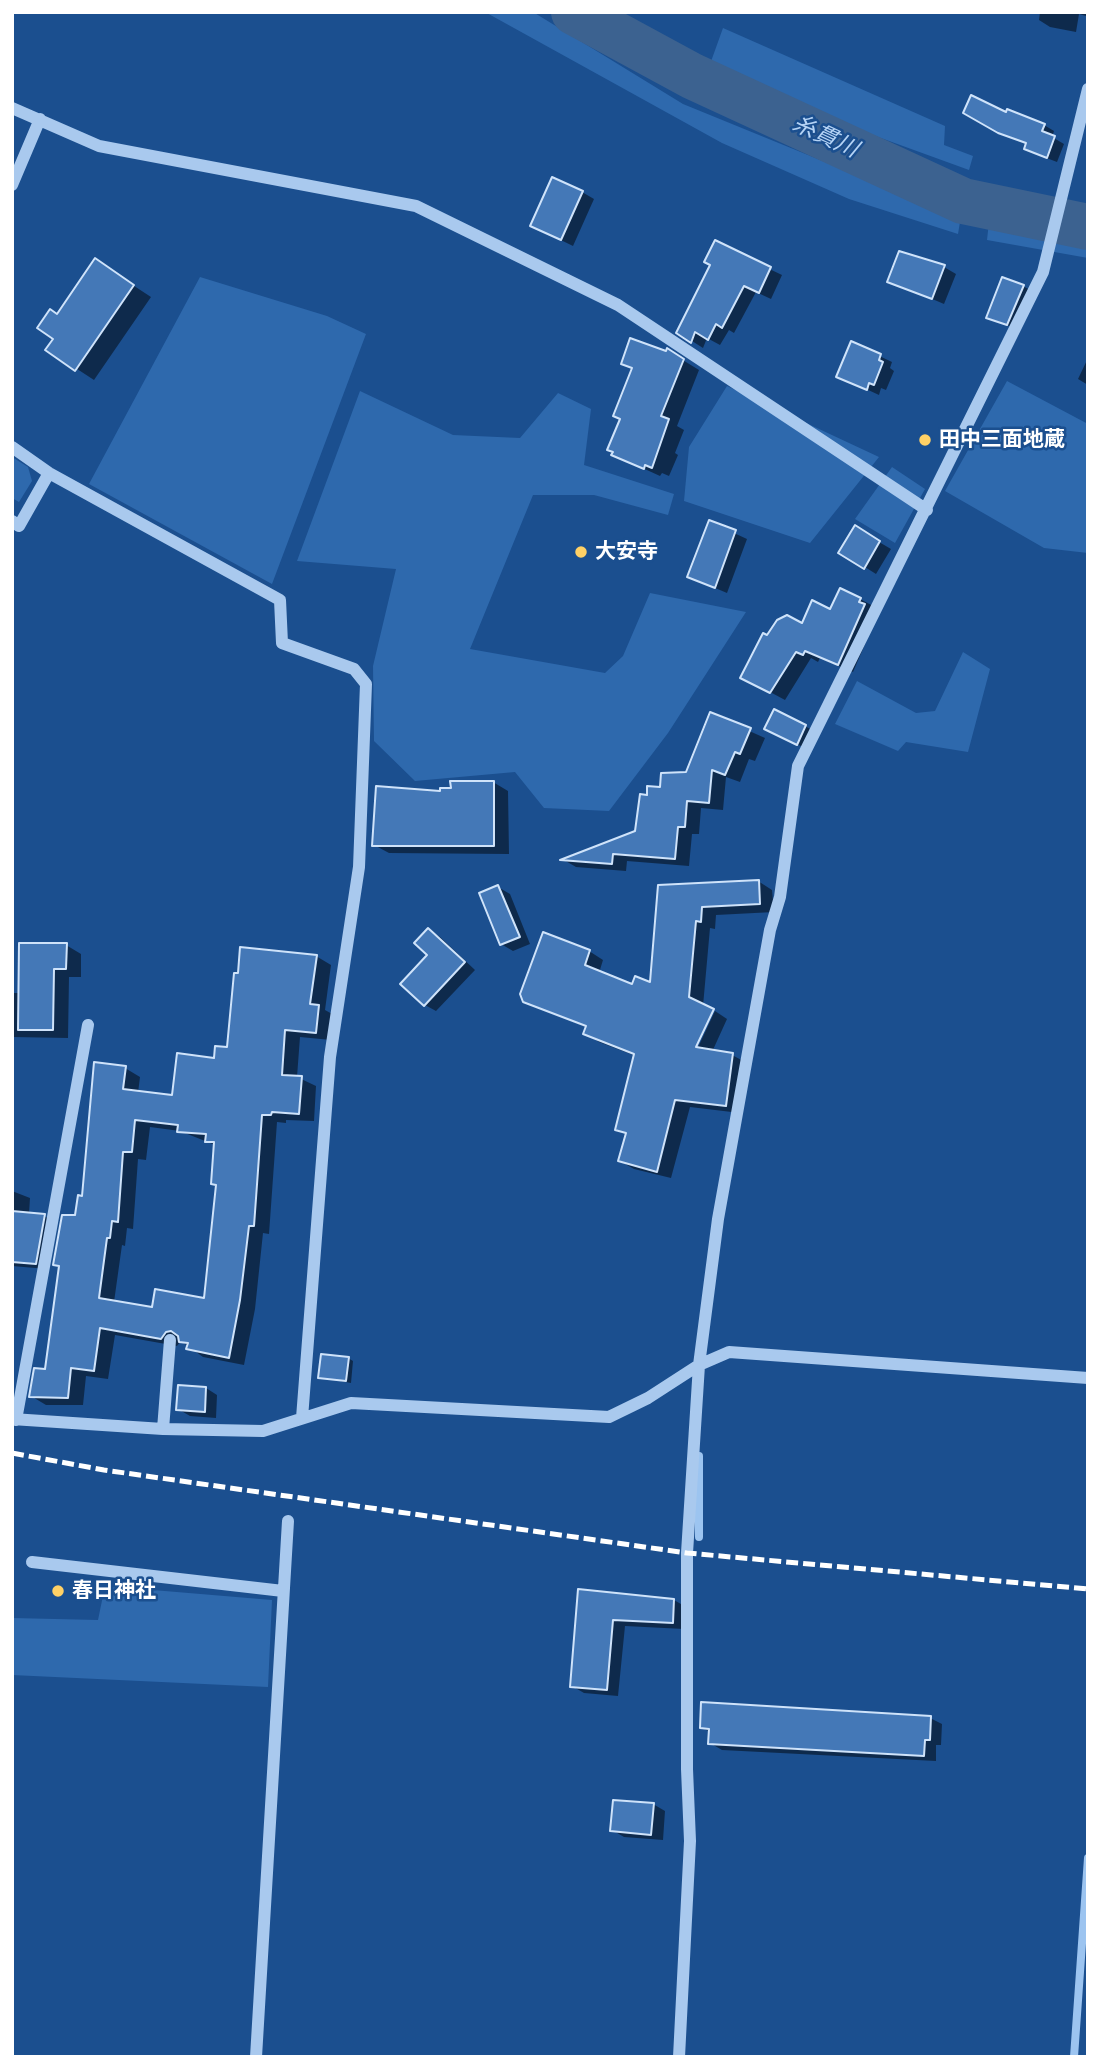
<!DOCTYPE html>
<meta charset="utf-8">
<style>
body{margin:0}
#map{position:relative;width:1100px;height:2069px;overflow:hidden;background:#1b4f8f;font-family:Helvetica,sans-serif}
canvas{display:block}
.frame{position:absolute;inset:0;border:14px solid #fff;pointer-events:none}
</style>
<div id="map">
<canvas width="1100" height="2069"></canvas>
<div class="frame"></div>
</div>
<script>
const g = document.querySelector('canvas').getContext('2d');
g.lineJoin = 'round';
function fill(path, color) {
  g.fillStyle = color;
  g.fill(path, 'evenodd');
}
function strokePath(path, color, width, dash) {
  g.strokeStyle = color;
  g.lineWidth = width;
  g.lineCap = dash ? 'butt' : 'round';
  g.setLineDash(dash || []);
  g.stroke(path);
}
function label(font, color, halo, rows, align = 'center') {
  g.font = font + ' Helvetica,"Noto Sans JP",sans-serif';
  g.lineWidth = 5;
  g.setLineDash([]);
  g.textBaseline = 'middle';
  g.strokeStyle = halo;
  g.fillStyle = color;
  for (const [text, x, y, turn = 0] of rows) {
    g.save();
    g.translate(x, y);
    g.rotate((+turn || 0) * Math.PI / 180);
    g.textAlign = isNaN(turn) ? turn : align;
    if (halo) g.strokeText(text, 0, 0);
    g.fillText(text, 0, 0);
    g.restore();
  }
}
const green = new Path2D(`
 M485,12h48l150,92 201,82 78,24 -4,24 -109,-35 -127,-56z
 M723,28l222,98 -1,19 29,11 -4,14 -190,-69 -70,-34z
 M989,222l99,20v16l-101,-18z
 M200,277l127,39 39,18 -94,250 -183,-100z
 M1007,381l81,43v129l-44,-5 -99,-57z
 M727,386l152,71 -69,86 -126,-42 5,-54z
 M360,391l93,44 67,3 38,-45 33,16 -7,56 90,29 -6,21 -74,-20h-61l-63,154 135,24 18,-17 27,-63 96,19 -78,121 -59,78 -65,-3 -29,-36 -100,9 -41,-40 -1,-75 23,-97 -99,-8z
 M12,457l16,10 4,14 -13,21 -7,-4z
 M892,467l33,22 -30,54 -40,-24z
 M963,652l27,17 -22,83 -62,-10 -8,9 -63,-27 22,-43 59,32 19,-2z
 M105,1586l167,14 -4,87 -256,-12v-57l86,2z`);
const shadow = new Path2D(`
 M1040,12h47l-1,4 -7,-2 -3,18 -26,-5 -11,-7z
 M965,112l42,3 37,10 10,6 -2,6 12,7 -7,18 -21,-8 -10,-6 1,-4z
 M582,192l12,7 -21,47 -41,-20z
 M715,243l67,32 -11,24 -15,-7 -22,41 -5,-3 -9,15 -13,-7 -4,10 -11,-7z
 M96,261l55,36 -57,83 -46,-30 8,-12 2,-22z
 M944,267l12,7 -12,30 -54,-23z
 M1023,286l12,7 -16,37 -31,-13z
 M852,343l40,19 -2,6 4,3 -8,19 -5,-2 -2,7 -41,-19z
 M668,351l31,19 -22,56 7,4 -9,23 3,2 -9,21 -7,-3 -2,3 -46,-21 20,-86 -11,-6z
 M1088,358v27l-10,-6z
 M710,522l37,17 -20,54 -38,-16z
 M855,528l36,21 -15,25 -35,-22z
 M860,599l15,8 3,7 -25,58 -33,-14 -2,4 -7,-4 -26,42 -28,-15 10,-48z
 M711,714l54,24 -10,23 -6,-2 -9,23 -14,-5 -3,33 -22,-2 -2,26h-7l-3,32 -62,-5 -1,10 -50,-4 -12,-7 73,-28 11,-35 40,-24z
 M805,726l12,7 -8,17 -31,-15z
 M493,782l15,9 1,63 -120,-1 -15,-8 68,-53z
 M758,881l14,9 2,22 -58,3 -1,14 -5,-1 -7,78 -12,49 3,1 21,-45 12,8 -15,33 20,3 15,8 -7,50 -50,-6 -19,71 -37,-9 -14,-8 7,-26 -10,-6 19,-73 -37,-14 -14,-9 3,-5 -64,-27 65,-50 14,9 -4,13 34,13 18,-1 9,-99z
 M498,887l12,7 20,50 -17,7 -12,-7z
 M429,930l11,7 35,33 -39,41 -11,-6z
 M66,945l15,9v23h-12l-1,61 -56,-1v-44h8z
 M316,956l15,9 -6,45 9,5 -3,25 -31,-3 -3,40 19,9 -2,35 -28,-1v3l-9,-1 -8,112 -6,-1 -8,76 -11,56 -41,-8 -22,-16 -4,5 -62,-11 -7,44 -22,-3 -3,29h-37l-15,-9 15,-25 14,-104 -5,-3 22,-47 48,-149 15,9 -2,16 36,4 54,-48zM150,1127l30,4 35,14 -3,38 5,3 -12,114 -52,9 -39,-7 8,-57 3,1 2,-18 6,1 5,-70 8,1z
 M12,1191l18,7 -1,16 15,2 11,6 -8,47 -35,-3z
 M348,1358l5,3 -2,22 -31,-6z
 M206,1388l11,7 -1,23 -26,-2 -12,-7z
 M579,1591l95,9 12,7 -2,22 -59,-3 -7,70 -34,-3 -12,-7z
 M930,1718l12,6 -1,21h-5v16l-214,-11 -12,-7v-11l-9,-5z
 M653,1804l12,7 -2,29 -39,-3 -12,-7z`);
const stream = new Path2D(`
 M699,1456v81
 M1074,2057l14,-199`);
const river = new Path2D(`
 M574,12l118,64 271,125 125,26`);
const building = new Path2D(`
 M971,95l35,17 1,-3 38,15 -3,7 13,5 -8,22 -23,-9 2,-6 -28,-10 -35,-20z
 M552,177l31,14 -22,49 -31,-14z
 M715,240l56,27 -12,26 -15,-7 -22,42 -6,-4 -8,16 -13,-8 -4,11 -15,-10 34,-68 -6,-3z
 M899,251l46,14 -13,34 -45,-17z
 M95,258l39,27 -59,86 -30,-21 8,-11 -16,-11 13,-19 7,5z
 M1002,277l22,8 -17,40 -21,-7z
 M630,338l36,13 1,-3 17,11 -23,57 8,3 -17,49 -7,-3 -1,4 -33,-14 2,-3 -6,-2 13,-31 -7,-3 19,-48 -11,-4z
 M851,341l30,13 -2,6 4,2 -9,23 -5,-2 -2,7 -31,-13z
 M709,520l27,10 -21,58 -28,-11z
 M855,525l25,16 -16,28 -26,-16z
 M840,588l21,10 -2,4 6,2 -27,61 -33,-14 -2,4 -7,-3 -26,41 -30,-15 23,-45 4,2 10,-15 10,-5 15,8 10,-23 18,9z
 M774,709l32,16 -9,20 -33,-16z
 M710,712l41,16 -11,26 -5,-2 -10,23 -13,-5 -3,33 -22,-2 -2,26h-7l-3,32 -62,-5 -1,10 -52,-4 75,-29 5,-37 7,1v-9l13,1 1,-14 25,-1z
 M450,781h44v65h-122l4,-60 64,5v-3h11z
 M759,880l1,24 -58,3 -1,15 -5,-1 -7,76 25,12 -18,38 37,6 -7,53 -51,-6 -18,72 -39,-11 8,-28 -11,-3 19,-76 -51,-20 3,-8 -63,-24 -3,-8 23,-62 47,18 -5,15 47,19 3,-8 15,6 8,-97z
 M498,885l22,52 -20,8 -21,-52z
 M428,928l37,34 -41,44 -24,-22 27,-29 -13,-12z
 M19,943h48l-1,26h-12l-1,61h-35z
 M240,947l77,8 -7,49 9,1 -3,28 -31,-3 -3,45 20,1 -3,38 -27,-2 -1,3h-9l-8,111h-5l-9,74 -11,58 -43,-9 2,-6 -9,-1 -1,-6 -7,-5 -5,1 -5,7 -61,-11 -6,43 -23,-3 -3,30 -39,-1 5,-29 11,1 14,-103 -6,-1 9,-50h13l3,-20 4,1 12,-134 32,4 -3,23 49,6 5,-42 37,5 1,-12 12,1 7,-74h4zM135,1120l43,5 -1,7 29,2 -1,8h9l-3,42 5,1 -12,113 -49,-9 -3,18 -53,-9 8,-60h3l2,-17 6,1 5,-70h9z
 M12,1211l33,3 -9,50 -24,-2z
 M321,1354l28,3 -3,24 -28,-3z
 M178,1385l28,2 -1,25 -29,-2z
 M578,1589l96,10 -1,24 -60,-3 -6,70 -37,-3z
 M701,1702l230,14 -1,24h-5l-1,16 -216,-12 1,-15 -9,-1z
 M613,1800l41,3 -3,32 -41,-4z`);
const minor = new Path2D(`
 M12,108l87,38 317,60 202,99 309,205
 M12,185l28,-66
 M12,447l37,26 231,127 2,43 72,26 12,15 -7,183 -29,190 -28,361
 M12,521l7,5 30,-53
 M12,1419l151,10 100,2 88,-28 258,14 39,-19 51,-33 30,-13 359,26
 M16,1420l72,-395
 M163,1429l7,-89
 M32,1562l251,29
 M256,2057l32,-536
 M679,2057l11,-216 -3,-72v-216l12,-188 19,-146 52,-289 10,-33 18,-131 245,-494 45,-183`);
const rail = new Path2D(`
 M12,1453l92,17 583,83 401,36`);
const markers = [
 [925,440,7,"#ffd166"],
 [581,552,7,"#ffd166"],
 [58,1591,7,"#ffd166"]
];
const poiNames = [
 ["田中三面地蔵",939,440],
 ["大安寺",595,552],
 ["春日神社",72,1591]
];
const waterNames = [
 ["糸貫川",825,137,25]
];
fill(green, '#2e69ad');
fill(shadow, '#0007');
strokePath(stream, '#9cc4f0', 8);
strokePath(river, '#3c6290', 46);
fill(building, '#4478b7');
strokePath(building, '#cfe3fa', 2);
strokePath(minor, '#a9c9ee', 12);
strokePath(rail, '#fff', 5, [12, 5]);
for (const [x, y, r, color] of markers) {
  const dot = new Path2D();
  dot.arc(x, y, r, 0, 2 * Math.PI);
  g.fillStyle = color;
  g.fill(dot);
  strokePath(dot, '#1b4f8f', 2.5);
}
label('bold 21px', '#fff', '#1b4f8f', poiNames, 'left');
label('italic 23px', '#b5d3f5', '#1b4f8f', waterNames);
</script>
